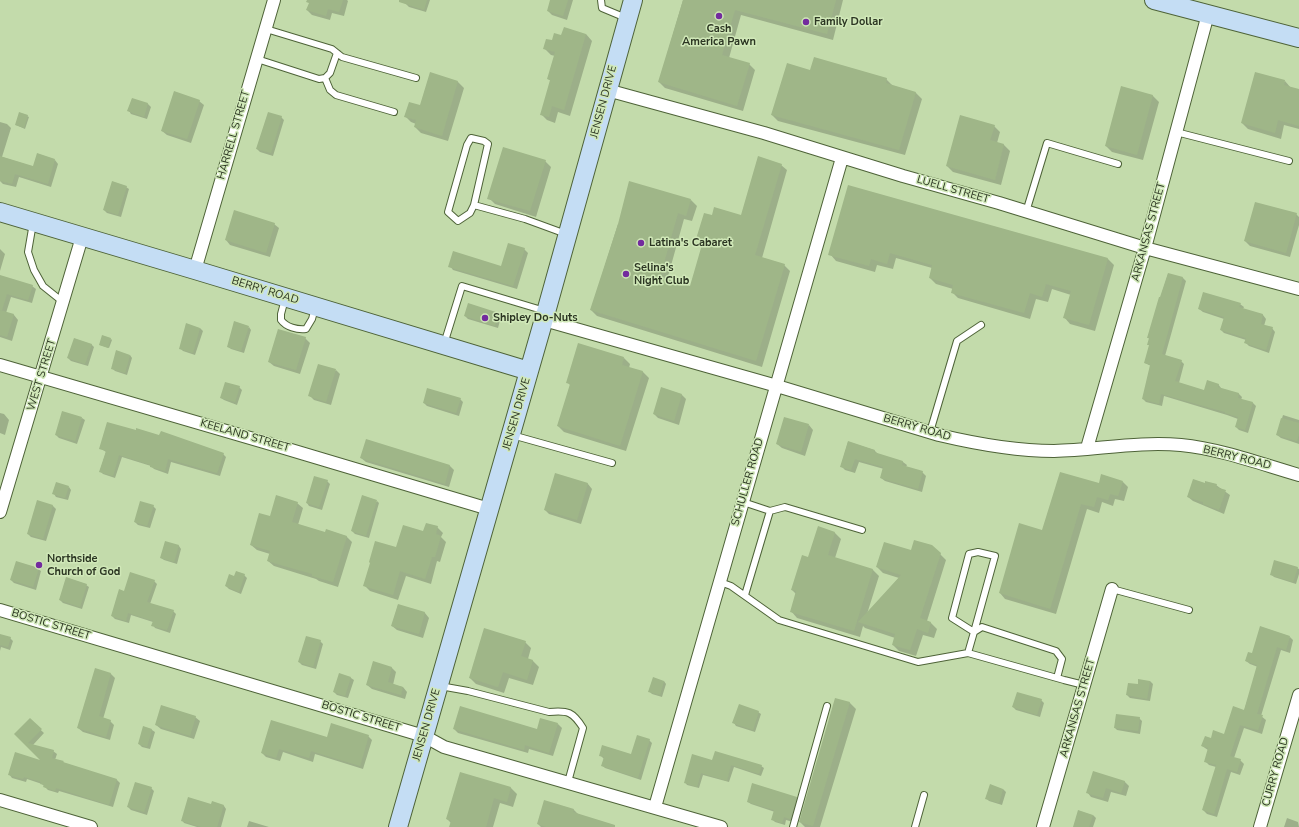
<!DOCTYPE html>
<style>
body{margin:0}
canvas{display:block;background:#c3dbab}
</style>
<canvas width="1299" height="827"></canvas>
<script>
const g = document.querySelector('canvas').getContext('2d');
g.lineJoin = 'round';
function fill(path, color) {
  g.fillStyle = color;
  g.fill(path, 'evenodd');
}
function strokePath(path, color, width, dash) {
  g.strokeStyle = color;
  g.lineWidth = width;
  g.lineCap = dash ? 'butt' : 'round';
  g.setLineDash(dash || []);
  g.stroke(path);
}
function label(font, color, halo, rows, align = 'center') {
  g.font = font + ' "Nunito Sans",sans-serif';
  g.lineWidth = 3;
  g.setLineDash([]);
  g.textBaseline = 'middle';
  g.strokeStyle = halo;
  g.fillStyle = color;
  for (const [text, x, y, turn = 0] of rows) {
    g.save();
    g.translate(x, y);
    g.rotate((+turn || 0) * Math.PI / 180);
    g.textAlign = isNaN(turn) ? turn : align;
    if (halo) g.strokeText(text, 0, 0);
    g.fillText(text, 0, 0);
    g.restore();
  }
}
const shadow = new Path2D(`
 M311,0h36l1,1 -4,15 -12,-3 -2,7 -18,-5 -5,-5z
 M407,0h23l-4,12 -17,-5 -3,-3z
 M551,0h22l-6,20 -15,-5 -4,-4z
 M683,0h160l-10,40 -92,-25 -12,43 20,6 6,6 -12,41 -78,-23 -6,-6z
 M586,34l6,7 -22,75 -12,-4 -3,11 -8,-3 -6,-6 10,-33 -3,-2 7,-23 -4,-1 -6,-6 7,-7 10,-5z
 M811,71l75,8 7,7 23,7 6,6 -17,56 -127,-34 -6,-6z
 M431,74l27,8 6,6 -16,53 -27,-8 -6,-6 1,-3 -5,-2 -6,-6 16,-10z
 M1285,81l6,7 8,2v39l-15,-4 -3,14 -33,-10 -6,-6z
 M1122,88l31,8 6,6 -16,58 -31,-8 -6,-6z
 M132,99l16,5 3,3 -4,12 -16,-5 -2,-3z
 M199,101l5,4 -13,38 -24,-8 -5,-4z
 M27,116l2,1 -4,12 -9,-4z
 M281,117l3,3 -11,36 -13,-4 -3,-3z
 M0,122l7,2 4,4 -9,29 32,10 21,-7 3,4 -7,23 -32,-10 -3,10 -13,-3 -3,-3z
 M994,126l6,6 -3,11 7,2 6,6 -9,34 -48,-13 -6,-6z
 M545,161l6,6 -15,50 -41,-13 -6,-6z
 M781,165l6,5 -25,88 22,7 6,6 -28,96 -165,-51 -6,-6 27,-86 73,-24 6,6 -5,15 -8,-2 -17,61 23,8 13,-43 -6,-6 15,-22 29,-1z
 M849,186l259,73 6,6 -19,66 -25,-7 -6,-7 7,-22 -19,-6 -4,13 -12,-3 -6,20 -72,-21 -6,-6 1,-3 -17,-5 -6,-6 2,-10 -36,-10 -3,11 -16,-4 -2,7 -39,-11 -6,-7z
 M126,187l3,2 -8,28 -14,-4 -3,-3z
 M1296,214l3,3v8l-9,32 -40,-11 -5,-5z
 M274,224l5,4 -9,29 -40,-12 -4,-5z
 M0,249l5,5 -5,17z
 M524,249l4,4 -11,36 -64,-19 -3,-4 52,2z
 M1168,274l15,4 3,3 -21,75 16,5 3,3 -5,19 26,8 13,-7 3,4v1l18,5 3,3 -1,3 12,3 3,3 -8,27 -9,-3 -3,-3 2,-8 -11,-4 -63,-19 -2,10 -16,-4 -3,-3 8,-33 -6,-3 5,-16 -2,-3 2,-5 -2,-1z
 M0,276l32,10 4,3 -4,14 -21,-6 -5,16 8,2 4,5 -6,21 -12,-4z
 M1240,304l4,3 -1,2 20,6 3,4 -2,7 8,2 3,4 -6,21 -20,-7 -3,-3v-3l-22,-7 -3,-3 3,-11 -21,-7 -4,-3z
 M498,314l3,3 -3,11 -30,-9 -3,-3z
 M249,327l2,3 -7,23 -13,-4 -3,-2z
 M200,328l3,3 -8,24 -12,-4 -3,-3z
 M305,338l5,5 -10,31 -26,-8 -5,-4z
 M111,339l1,1 -3,8 -9,-3z
 M91,344l3,3 -6,19 -17,-5 -3,-3z
 M130,355l2,3 -5,17 -12,-4 -3,-3z
 M624,358l6,6 -1,4 14,4 6,6 -23,73 -62,-19 -6,-6 13,-40 -4,-4z
 M336,370l4,4 -9,31 -17,-5 -4,-4z
 M239,387l3,3 -5,15 -13,-5 -3,-2z
 M662,389l20,6 4,4 -7,26 -21,-7 -4,-4z
 M460,399l3,3 -4,14 -32,-10 -3,-3z
 M0,413l4,1 5,6 -4,15 -5,-2z
 M1283,415l16,5v24l-18,-6 -4,-3z
 M82,418l3,2 -8,24 -18,-6 -3,-3z
 M809,425l4,5 -8,26 -23,-8 -5,-4z
 M136,431l87,23 3,3 -6,19 -49,-14 -3,12 -14,-5 -3,-3 -29,-9 -7,21 -12,-4 -3,-3 6,-19 -6,-4z
 M367,440l83,26 4,4 -5,17 -83,-25 -5,-4z
 M848,442l26,8 4,4 25,8 4,3 -1,2 16,5 4,4 -4,16 -37,-11 -4,-3 3,-9 -25,-7 -4,11 -10,-3 -4,-4z
 M556,474l32,10 4,5 -11,35 -32,-10 -4,-4z
 M327,481l3,3 -8,26 -13,-4 -2,-3z
 M1123,482l5,5 -4,14 -9,-2 -2,7 -11,-4 -3,11 -12,-4 -31,105 -51,-15 -5,-6 43,-61 56,-47z
 M1205,484l11,1 14,10 -6,19 -31,-13 -5,-4z
 M69,487l2,3 -3,10 -12,-3 -2,-3z
 M377,501l2,2 -10,35 -14,-4 -3,-3z
 M38,502l15,4 3,3 -10,32 -15,-4 -3,-3z
 M297,503l6,5 -5,17 28,8 20,3 6,6 -14,45 -19,-6 -3,-2 -42,-13 -6,-5 2,-7 -13,-4 -6,-5 19,-28z
 M153,506l3,3 -6,19 -12,-3 -3,-3z
 M437,527l6,6 -2,4 5,5 -6,20 -3,-1 -6,23 -25,-8 -8,24 -28,-9 -5,-5 32,-38 27,-15z
 M818,528l17,5 6,6 -6,19 38,12 6,6 -12,38 32,-36 -16,-5 -6,-6 35,-15 28,2 6,6 -19,61 4,2 6,6 -3,9 -11,-3 -7,21 -17,-5 -6,-6 2,-7 -30,-10 -2,-2 -3,11 -63,-19 -6,-7 5,-17 -4,-4 17,-32z
 M166,542l13,4 2,3 -4,15 -13,-4 -3,-2z
 M1297,568l2,1v5l-3,10 -22,-7 -3,-3z
 M38,569l3,2 -5,19 -22,-7 -3,-3z
 M244,575l3,3 -6,16 -12,-5 -3,-3 9,-8z
 M154,581l3,3 -7,20 23,7 3,3 -6,19 -15,-5 -2,-3v-3l-22,-7 -2,8 -14,-4 -3,-3 13,-24z
 M86,585l3,2 -7,22 -19,-6 -3,-3z
 M398,605l27,8 4,5 -6,20 -26,-8 -5,-4z
 M0,635l10,3 3,3 -3,9 -9,-3 -1,4z
 M1290,637l3,3 -3,13 -9,-3 -20,66 5,4 -4,14 -18,-6 -10,30 6,2 4,4 -4,11 -9,-3 -14,45 -10,-3 -4,-4 13,-43 -7,-2 -4,-4 3,-11 -6,-4 10,-7 13,-4 19,-24 14,-44 -8,-3 -4,-3 6,-7z
 M320,641l3,3 -7,25 -14,-4 -3,-3z
 M525,642l6,6 -3,11 5,2 6,6 -6,18 -24,-7 -5,15 -28,-9 -6,-6z
 M374,662l18,6 4,4 -3,13 10,2 4,5 -2,7 -33,-10 -5,-4z
 M96,669l15,5 4,4 -12,41 7,2 4,4 -4,15 -27,-8 -5,-4z
 M340,674l11,4 3,2 -6,18 -11,-3 -3,-3z
 M664,681l2,3 -4,13 -10,-3 -3,-3z
 M1150,681l3,3 -3,17 -20,-3 -3,-3 11,-10z
 M836,699l14,4 6,6 -36,118h-15l-5,-5z
 M1041,700l3,3 -4,14 -24,-7 -3,-3z
 M758,712l3,2 -6,18 -19,-6 -2,-3z
 M195,717l5,4 -6,18 -33,-10 -5,-4z
 M1139,718l3,3 -2,13 -23,-4 -2,-2z
 M30,720l14,13 -11,12 20,6 4,3 -2,6 8,2 2,2 52,16 3,3 -7,24 -54,-16 -1,2 -10,-3 -6,-6 -15,-5 -1,3 -14,-4 -3,-4 35,-12 -28,-28z
 M272,722l56,16 40,-2 4,4 -9,29 -48,-15 -2,8 -30,-10 -3,9 -14,-4 -4,-4z
 M558,724l4,4 -9,28 -24,-7 -1,4 -70,-20 -4,-4 84,1z
 M144,727l8,3 3,2 -5,17 -8,-2 -3,-3z
 M649,740l3,3 -11,37 -36,-12 -3,-3 2,-6 -4,-4h32z
 M713,761l48,5 3,2 -3,8 -27,-9 -5,15 -26,-7 -4,13 -12,-3 -2,-3z
 M461,773l50,15 6,6 -4,13 -13,-4 -7,24h-43l1,-4 -4,-4z
 M1124,781l5,5 -3,10 -15,-4 -3,10 -17,-5 -4,-5z
 M151,788l3,3 -7,24 -16,-5 -3,-3z
 M1003,789l3,3 -4,13 -13,-4 -3,-3z
 M796,797l3,3 -6,22 -7,-2 -1,5 -10,-3 -3,-3 3,-7 -24,-8 -3,-2z
 M545,801l29,9 4,4 24,13h-61l-3,-3z
 M211,805l13,1 2,3 -5,18h-24l-13,-4 -2,-3z
 M1093,815l3,3 -3,9h-19z
 M1287,818l11,4 1,5h-15z
 M249,821l20,6h-22z`);
const building = new Path2D(`
 M307,0h36l-4,12 -11,-3 -2,7 -20,-6 3,-7 -3,-1z
 M399,0h28l-3,10 -25,-8z
 M550,0h18l-5,16 -16,-5z
 M683,0h153l-9,34 -92,-24 -13,45 28,8 -13,43 -79,-24z
 M564,27l22,7 -22,76 -12,-4 -3,11 -9,-2 10,-35 -3,-1 8,-27 -12,-3 3,-10 6,1 2,-7 7,2z
 M814,57l73,21 -1,5 30,9 -17,58 -128,-35 16,-52 23,7z
 M430,72l28,9 -16,55 -28,-9 2,-7 -12,-3 5,-15 11,3z
 M1255,72l30,8 -1,5 15,4v37l-21,-6 -3,13 -34,-10z
 M1121,86l32,9 -16,60 -32,-9z
 M174,91l26,9 -13,39 -26,-8z
 M132,98l16,5 -4,14 -17,-6z
 M19,112l9,3 -4,13 -9,-3z
 M268,112l14,4 -11,37 -15,-4z
 M960,115l35,10 -5,15 14,4 -9,36 -49,-14z
 M503,147l43,13 -16,51 -43,-12z
 M37,153l18,6 -7,25 -33,-10 -3,10 -12,-3v-25l33,10z
 M758,156l24,8 -27,91 30,9 -29,97 -166,-51 28,-86 11,-43 62,18 -5,17 -8,-3 -18,64 30,9 13,-45 -7,-2 8,-26 8,2 2,-8 27,8z
 M112,181l15,5 -9,29 -15,-5z
 M848,185l260,73 -19,67 -26,-7 8,-27 -25,-7 -4,13 -12,-4 -6,20 -73,-20 2,-8 -24,-7 3,-13 -42,-12 -3,11 -16,-5 -2,7 -41,-11z
 M1255,202l42,11 -11,40 -42,-12z
 M234,210l41,13 -9,30 -41,-13z
 M508,243l17,5 -12,38 -65,-19 5,-16 48,15z
 M1168,273l15,4 -21,77 20,6 -7,21 29,9 3,-10 12,4 -1,3 21,6 -1,5 15,4 -8,28 -10,-3 3,-10 -13,-4v-1l-64,-18 -2,10 -17,-5 8,-34 -6,-2 5,-18h-2l2,-7h-2l12,-41h1z
 M0,275l33,10 -5,15 -21,-6 -5,16h-2l14,4 -7,23 -7,-2z
 M1203,292l38,11 -2,4 24,7 -2,10 12,3 -7,23 -22,-7 2,-5 -26,-8 4,-13 -26,-8z
 M468,303l31,10 -4,13 -31,-10z
 M234,321l15,5 -8,25 -14,-4z
 M186,323l14,5 -7,25 -14,-4z
 M278,329l28,8 -10,33 -28,-8z
 M102,335l9,3 -3,10 -9,-3z
 M74,338l18,6 -7,20 -18,-6z
 M578,343l46,14 -2,8 21,6 -23,75 -63,-20 13,-42 -4,-1z
 M116,350l14,5 -5,18 -14,-4z
 M318,364l18,5 -10,33 -18,-6z
 M225,382l15,4 -5,16 -15,-4z
 M661,387l21,7 -8,27 -21,-7z
 M427,388l34,10 -5,15 -33,-10z
 M62,411l20,6 -7,24 -20,-6z
 M784,417l25,7 -8,28 -25,-8z
 M1281,418l18,5v11l-2,7 -21,-6z
 M107,422l29,8v-2l23,7 2,-4 63,22 -7,20 -49,-14 -3,12 -15,-4v-2l-31,-10 -6,21 -14,-4 7,-21 -7,-2z
 M366,439l84,26 -5,19 -85,-26z
 M848,441l27,9 -1,2 29,9 -1,4 21,6 -5,18 -38,-11 3,-11 -28,-8 -4,11 -11,-3z
 M1060,472l39,11 2,-9 22,7 -5,15 -8,-2 -2,6 -11,-3 -3,10 -13,-3 -31,105 -51,-16 20,-70 23,7z
 M555,473l33,10 -11,37 -33,-10z
 M314,476l14,4 -9,27 -13,-4z
 M1193,479l12,4v-2l12,3 -1,3 10,3 -7,20 -16,-6v-2l-16,-5z
 M56,482l13,4 -4,12 -13,-4z
 M276,495l22,7 -6,20 33,10 1,-3 21,7 -14,46 -21,-6v-2l-45,-13 3,-10 -20,-6 9,-32 11,3z
 M362,495l15,5 -11,36 -15,-5z
 M37,500l16,5 -10,34 -16,-5z
 M140,501l14,4 -7,21 -13,-4z
 M426,523l12,3 -2,8 5,2 -6,21h-3l-7,22 -25,-8 -7,24 -30,-9 7,-23 -1,-1 6,-21 21,6 7,-22 20,6z
 M818,526l17,6 -7,23 45,14 -19,62 -64,-19 6,-21 -5,-1 11,-35 6,2z
 M914,540l18,5 9,8 -21,65 11,4 -3,11 -11,-4 -7,21 -18,-5 3,-11 -37,-12 43,-47 -25,-8 8,-25 27,8z
 M165,541l14,4 -5,17 -14,-4z
 M1274,560l24,7 -5,15 -23,-7z
 M16,561l23,7 -6,19 -23,-7z
 M236,571l9,3 -6,18 -14,-6 4,-12 5,2z
 M130,572l25,8 -8,22 27,8 -7,20 -16,-4 2,-5 -25,-8 -2,8 -15,-5 8,-27 5,2z
 M66,577l21,7 -7,23 -21,-7z
 M398,604l27,8 -6,22 -28,-8z
 M1260,626l30,10 -4,14 -9,-3 -20,67 6,1 -5,15 -18,-5 -10,31 11,3 -4,13 -10,-3 -13,45 -12,-4 14,-45 -12,-3 4,-14 -7,-2 4,-10 6,2 2,-8 11,4 9,-28 11,4 13,-45 -12,-4 3,-9 4,1z
 M484,628l42,13 -5,15 12,4 -6,20 -24,-8 -5,15 -29,-9z
 M0,634l11,3 -3,10 -8,-2z
 M306,636l15,4 -8,27 -15,-5z
 M373,661l19,6 -4,15 15,5 -2,8 -35,-10z
 M95,668l16,5 -12,43 12,4 -5,17 -29,-9z
 M339,673l12,4 -6,19 -12,-4z
 M653,677l11,4 -4,14 -12,-3z
 M1138,679l12,2 -3,18 -21,-4 2,-12 10,1z
 M1017,692l25,7 -5,16 -25,-8z
 M835,698l15,4 -37,124 -14,-4z
 M739,704l20,7 -6,19 -21,-7z
 M161,705l35,11 -6,20 -35,-11z
 M460,706l77,23 3,-11 18,5 -9,30 -24,-8 -1,5 -71,-21z
 M1116,714l24,3 -2,14 -24,-3z
 M30,718l12,11 -14,14 26,7 -2,8 12,3 -1,1 54,17 -8,26 -53,-17 -1,3 -12,-4 1,-2 -4,-1 1,-2 -17,-5 -1,2 -15,-4 7,-23 25,8 -26,-26z
 M271,720l56,17 4,-14 38,12 -9,31 -49,-15 -2,7 -30,-9 -3,9 -15,-5z
 M143,726l9,3 -5,18 -9,-3z
 M637,735l13,4 -12,39 -37,-12 3,-9 -5,-1 3,-11 29,9z
 M715,751l47,14 -3,9 -28,-9 -4,16 -26,-8 -4,14 -13,-4 8,-29 20,6z
 M1093,771l32,10 -4,12 -15,-5 -3,10 -17,-5z
 M460,772l51,15 -4,15 -13,-4 -8,29h-37l2,-6 -5,-2z
 M135,782l17,5 -8,25 -17,-5z
 M752,783l45,14 -7,22 -6,-2 -2,6 -11,-3 3,-10 -27,-8z
 M990,784l13,5 -4,14 -14,-4z
 M188,797l23,7 1,-3 12,4 -7,22h-16l-20,-6z
 M544,800l30,9 -1,3 42,13v2h-69l-9,-3z
 M1078,810l15,5 -4,12h-16z`);
const lane = new Path2D(`
 M601,0l1,8 24,10
 M266,29l66,20 10,8 74,21
 M257,59l62,20 6,-1 5,-5 7,-20
 M325,78l5,12 6,5 58,17
 M1176,132l113,29
 M474,205l-4,8 -12,8 -10,-9 19,-67 4,-7 13,3 4,3 -14,61 51,14 41,15
 M1026,212l21,-69 71,21
 M33,223l-5,29 6,18 9,16 20,16
 M285,299l-4,15v6c5,7 16,10 25,9l6,-10 3,-11
 M444,344l18,-58 83,25
 M930,432l27,-91 24,-16
 M512,435l100,28
 M743,502l27,9 15,-4 77,23
 M978,552l17,4 -21,76 -22,-14 17,-64z
 M720,582l11,4 48,34 139,42 50,-9 96,27 20,5
 M1112,589l77,21
 M745,595l25,-84
 M968,653l6,-21 8,-5 74,24 6,8 -5,19
 M440,686l28,5 81,21c19,-2 24,0 34,16l-15,54
 M793,827l34,-121
 M915,827l9,-32`);
const street = new Path2D(`
 M607,90l157,43 139,43 96,27 146,45 154,41
 M195,270l79,-270
 M544,320l233,66 162,49c38,9 76,16 115,16 42,-1 85,-10 127,-6 40,4 80,19 118,30
 M0,365l281,82 208,62
 M1087,448l58,-200 63,-234
 M0,512l82,-275
 M0,610l424,126 20,11 277,80
 M0,800l91,27
 M655,807l187,-649
 M1043,827l69,-238
 M1260,827l39,-132`);
const secondary = new Path2D(`
 M1154,0l145,38
 M0,212l195,58 334,101
 M398,827l148,-515 87,-312`);
const markers = [
 [719,16,4,"#732b9e"],
 [806,22,4,"#732b9e"],
 [641,243,4,"#732b9e"],
 [626,274,4,"#732b9e"],
 [485,318,4,"#732b9e"],
 [39,565,4,"#732b9e"]
];
const poiNames = [
 ["Family Dollar",814,22],
 ["Cash",719,29,"center"],
 ["America Pawn",719,42,"center"],
 ["Latina's Cabaret",649,243],
 ["Selina's",634,268],
 ["Night Club",634,281],
 ["Shipley Do-Nuts",493,318],
 ["Northside",47,559],
 ["Church of God",47,572]
];
const streetNames = [
 ["JENSEN DRIVE",604,102,-75],
 ["HARRELL STREET",234,135,-74],
 ["LUELL STREET",953,190,16],
 ["ARKANSAS STREET",1149,232,-75],
 ["BERRY ROAD",265,291,17],
 ["WEST STREET",42,375,-73],
 ["JENSEN DRIVE",517,414,-74],
 ["BERRY ROAD",917,428,16],
 ["KEELAND STREET",245,436,16],
 ["BERRY ROAD",1237,458,14],
 ["SCHULLER ROAD",748,482,-74],
 ["BOSTIC STREET",51,625,17],
 ["ARKANSAS STREET",1078,708,-74],
 ["BOSTIC STREET",361,717,17],
 ["JENSEN DRIVE",427,725,-74],
 ["CURRY ROAD",1276,772,-74]
];
fill(shadow, '#0003');
fill(building, '#9fb688');
strokePath(lane, '#4e6338', 8);
strokePath(street, '#4e6338', 14);
strokePath(secondary, '#4e6338', 20);
strokePath(lane, '#fff', 6);
strokePath(street, '#fff', 12);
strokePath(secondary, '#c4ddf4', 18);
for (const [x, y, r, color] of markers) {
  const dot = new Path2D();
  dot.arc(x, y, r, 0, 2 * Math.PI);
  g.fillStyle = color;
  g.fill(dot);
  strokePath(dot, '#d0e8b8', 1.5);
}
label('bold 11px', '#2b3522', '#d0e8b8', poiNames, 'left');
label('11px', '#2b3522', '#d0e8b8', streetNames);
</script>
